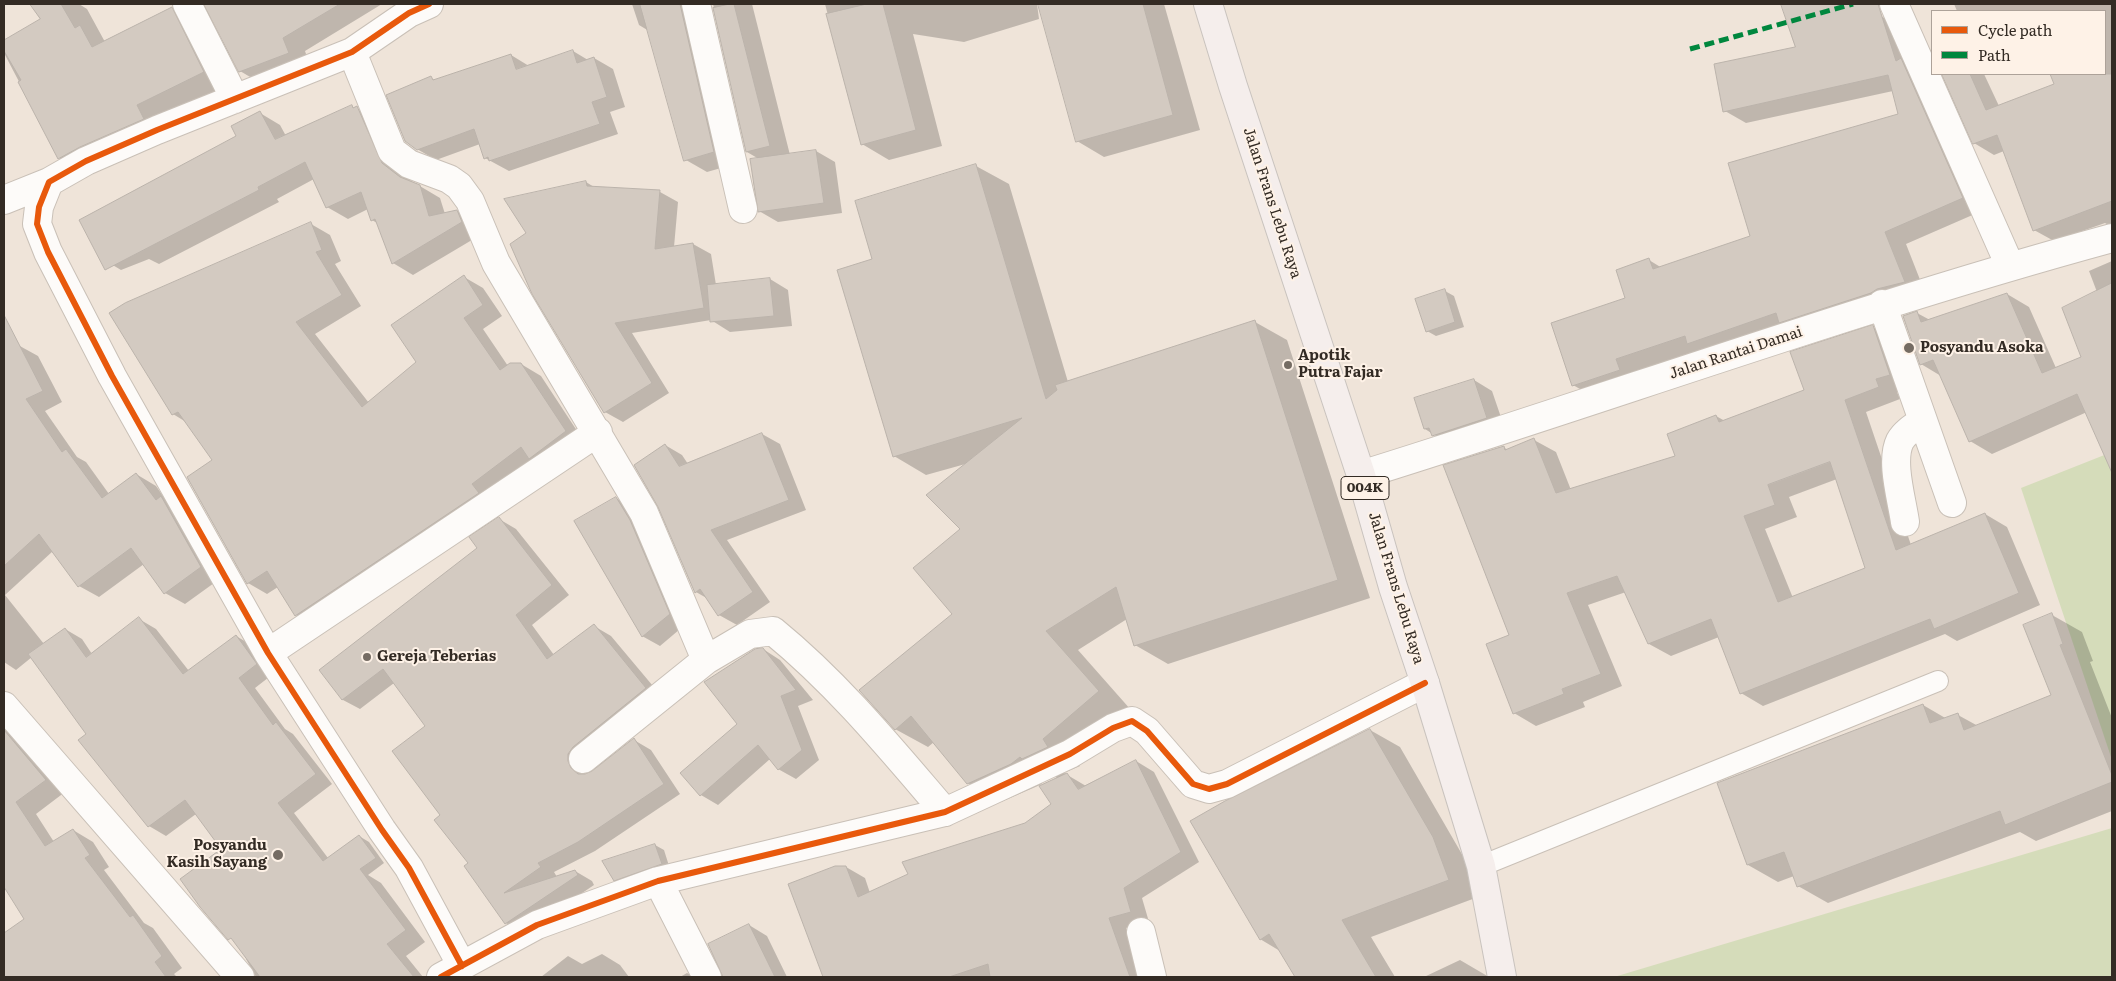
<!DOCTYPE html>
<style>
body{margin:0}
#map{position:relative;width:2116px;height:981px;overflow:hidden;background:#efe4d9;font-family:Literata,serif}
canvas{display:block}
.frame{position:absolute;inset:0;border:5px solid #332b24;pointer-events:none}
.legend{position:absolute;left:1931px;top:10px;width:175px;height:65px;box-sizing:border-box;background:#fef2e7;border:1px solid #ada299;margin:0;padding:6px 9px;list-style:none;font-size:15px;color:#332b24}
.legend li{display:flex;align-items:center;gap:10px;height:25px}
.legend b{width:25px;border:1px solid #ada299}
</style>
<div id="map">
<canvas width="2116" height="981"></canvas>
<div class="frame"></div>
<ul class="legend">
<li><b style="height:6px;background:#e8590c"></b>Cycle path</li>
<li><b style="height:6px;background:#00873e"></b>Path</li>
</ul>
</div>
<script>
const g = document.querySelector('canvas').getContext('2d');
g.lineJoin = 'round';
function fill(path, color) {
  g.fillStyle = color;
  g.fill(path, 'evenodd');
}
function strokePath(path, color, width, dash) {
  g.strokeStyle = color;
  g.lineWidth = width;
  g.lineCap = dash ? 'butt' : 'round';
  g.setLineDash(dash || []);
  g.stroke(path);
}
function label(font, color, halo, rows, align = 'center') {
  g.font = font + ' Literata,serif';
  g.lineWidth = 4;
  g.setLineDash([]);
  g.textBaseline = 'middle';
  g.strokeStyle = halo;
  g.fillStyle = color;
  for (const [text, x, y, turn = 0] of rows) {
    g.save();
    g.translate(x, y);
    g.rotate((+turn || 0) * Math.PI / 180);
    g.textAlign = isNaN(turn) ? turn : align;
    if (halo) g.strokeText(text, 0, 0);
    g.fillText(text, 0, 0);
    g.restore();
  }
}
const green = new Path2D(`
 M2112,452v308l-91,-272z
 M2112,828v149h-498z`);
const shadow = new Path2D(`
 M49,4h30l8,5 18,33 67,-33 24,14 31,63 -67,32 -77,54 -24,-14 -55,-105v-11l37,-22 -5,-9z
 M205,4h177l-77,47 5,15 -48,18 -22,-13z
 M632,4h76l27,160 -28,8 -21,-12 -37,-129 -10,-6z
 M713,4h39l38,151 26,-4 19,11 7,51 -64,9 -19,-11v-52l-12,-7z
 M825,4h212l2,15 -75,23 -51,-8 29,112 -53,14 -27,-16z
 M1039,4h125l36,126 -96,27 -27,-16z
 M1783,4h79l5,17 14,-5 22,13 81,181 -78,34 20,51 -216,60 -10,-5 -63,22 -43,25 -21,-12 76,-125 13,8 89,-31 148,-122 -6,-24 -147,32 -21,-12 71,-63z
 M1954,4h158v223l-7,-4 -51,18 -20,-11 -30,-79 -10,4 -20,-12 -31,-69h41l15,32 57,-21 -4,-11h53v-63h-148z
 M573,51l15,9 6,-2 19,11 12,38 -15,5 8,22 -109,37 -24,-13 -5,-14 -44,16 -19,-11 14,-71 5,3 75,-26 18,11z
 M352,107l26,12 25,57 37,22 5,16 12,-3 20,12 5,11 -69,41 -20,-12 -16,-40 -5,-3 -4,-11 -20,10 -21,-12 -13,-28 -37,20 2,3 -120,62 -10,-5 -28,11 -20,-12 137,-122 22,-23 20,12 6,11z
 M976,166l33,18 59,198 187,-60 32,18 83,258 -202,66 -33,-19 -8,-26 -49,31 53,60 -56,48 5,8 -16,7 22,13 50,-25 18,11 45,90 -57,36 7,24 -23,6 17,46 6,3h-325l-34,-92 56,-18 19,11 5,15 156,-69 27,-20 4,-26 -5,-3 -12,10 -39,17 -33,-19 -34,-41 -6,5 -33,-18 59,-114 15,-152 -43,12 -32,-19 -20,-196z
 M586,182l8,5 66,5 18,10 -4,45 19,-3 18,10 5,31 54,-6 18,11 4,36 -62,6 -19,-12 -79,13 37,60 -46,29 -18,-10 -77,-178z
 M311,224l19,11 11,26 -6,3 26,42 -46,28 54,69 49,-41 46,-85 19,11 19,28 -19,13 25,37 13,-2 20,12 44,67 -270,184 -19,-12 -18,-28 -11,7 -19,-11 -35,-123 -27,-38 -13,-8z
 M2112,261v198l-6,-3 -19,-44 -95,42 -22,-13 -29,-65 -20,-12 -4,-51 13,7 77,-26 22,13 27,61 26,-11 15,-65 -8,-21z
 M1445,291l9,5 10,31 -28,9 -9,-5z
 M1873,327l22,12 17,48 -15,5 3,7 -34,13 45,133 74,-31 22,13 33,78 -83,36 -12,-7 -182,72 -22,-13 -22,-56 -48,19 -22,-12 -23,-52 -38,13 34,81 -39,16 2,5 -49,19 -22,-13 -11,-266 5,3 26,-10 22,12 15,38 106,-33 39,-41 9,5 81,-30zM1837,479l30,90 -74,29 -28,-69 32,-12 -8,-20z
 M18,345l20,11 24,46 -17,9 32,46 9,5 23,32 27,-20 20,12 65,92 -36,26 -20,-11 -21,-29 -45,33 -20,-11 -26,-35 -48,44 39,49 21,-15 17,10 10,15 47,-35 17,10 33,42 47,-35 17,10 20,28 -18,14 30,41 8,5 39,50 -38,29 34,45 -99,71 -7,-79 -26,-36 -30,22 -17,-10 -61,-92 -56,-77 -16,13 -12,-8v-310z
 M1474,380l18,11 13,38 -53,17 -27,-17z
 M762,434l18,10 26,66 -79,30 43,62 -33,23 -18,-10 -9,-15 -14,-8 -31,-147 17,10 6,9z
 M616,498l18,10 52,116 -26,22 -18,-10z
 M499,519l17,10 53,66 -37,30 22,30 40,-29 17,10 52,62 -79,73 2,4 7,-2 41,-33 17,10 29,44 -85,57 -41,21 3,5 18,-6 17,10 2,4 -71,48 -17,-10 -40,-57 4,-3 -29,-48 -14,-89 -33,-43 -34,26 -17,-9 -23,-30 158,-122z
 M2052,615l30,17 11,29 -3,1 22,56v93l-76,30 -16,-9 -192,71 -30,-17 -4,-10 -16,6 -30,-17 175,-160 24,14 11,-4 20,11 74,-30z
 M763,649l17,11 33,40 -15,6 21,54 -23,19 -18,-10 -8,-10 -52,46 -17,-10 38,-71z
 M4,727l13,7 48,58 -29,22 18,28 19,-12 20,12 16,25 -5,3 40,53 9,5 29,40 -8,6 3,3h-173v-43l21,-14 -21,-35z
 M1370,730l30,17 63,109 15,41 -107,40 24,40h-99l-16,-26 -20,-12z
 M359,836l10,6 15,21 -16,12 13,8 44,59 -19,14 17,21h-167l-10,-18 109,-83z
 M655,845l9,5 6,19 -46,16 -9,-5z
 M749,925l18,11 20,41h-63l-15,-33z
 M602,954l18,11 9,12h-88l27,-21 14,8z
 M1460,960l29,17h-65z
 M687,973l7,4h-14z`);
const building = new Path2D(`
 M30,4h31l14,24 5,-3 12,22 80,-40 32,65 -67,33 7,14 -64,28 -22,12 -40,-77 3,-2 -17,-29v-11l36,-21z
 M204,4h136l-57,34 6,15 -50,19z
 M640,4h40l34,148 -30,9z
 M730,4h4l36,142 -24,6 -33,-144z
 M867,4h16l33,126 -55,15 -35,-131z
 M1038,4h105l30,111 -97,27z
 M1781,4h97l18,57 5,-3 62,140 -78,34 20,50 -28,7 -6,4 -92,30 -3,-10 -89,31 -2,-8 -69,23 4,11 -48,16 -21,-63 74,-25 -9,-28 33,-12 4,11 97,-33 -22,-73 170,-49 -10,-39 -165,37 -9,-48 81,-17z
 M573,50l4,13 17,-6 13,40 -15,5 8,22 -111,37 -1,-4 -4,2 -10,-30 -57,21 -12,-9 -19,-46 45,-19 2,4 78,-26 5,15z
 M1942,74h28l16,36 68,-26 -4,-10h62v127l-79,30 -36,-96 -24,9z
 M352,105l1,3 4,-2 25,57 18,14 20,8 9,31 28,-6 5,12 -70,42 -17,-45 -4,2 -10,-29 -35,16 -21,-46 -47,25 1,3 -154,80 -26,-50 157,-84 -5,-10 29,-15 15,28z
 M816,150l8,53 -66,9 -8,-53z
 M976,164l70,235 11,-9 -2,-5 200,-65 83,260 -204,66 -18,-59 -70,44 53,60 -56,48 5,8 -26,12 -2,-2 -9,7 -44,20 -56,-68 -16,14 -36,-40 93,-76 -39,-46 47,-39 -34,-34 96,-77 -129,39 -56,-187 35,-11 -17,-58z
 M586,181l1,5 73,4 -5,59 38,-6 11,65 -89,15 37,60 -48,30 -72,-119 -22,-50 16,-11 -22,-34z
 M311,222l11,28 -6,2 26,43 -46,27 66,85 54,-45 -25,-37 73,-50 19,30 -19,13 36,52 10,-7h11l45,68 -37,28 -8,-12 -49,37 7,9 -184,123 -28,-45 -20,13 -60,-107 25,-17 -34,-48 -6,3 -63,-102 16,-10z
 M770,278l4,38 -64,6 -3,-37z
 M2112,283v190l-35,-79 -108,48 -36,-82 -13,5 -17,-49 14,-5 4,11 86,-29 35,80 39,-16 -19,-49z
 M1445,289l10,33 -29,10 -11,-33z
 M4,315l39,76 -17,8 36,53 4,-3 36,49 34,-25 20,27 5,-4 40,71 -37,27 -33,-46 -53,39 -39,-53 -35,32z
 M1873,325l17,50 -14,4 3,8 -34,13 51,150 89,-37 34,80 -85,36 -4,-10 -190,75 -29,-75 -63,25 -31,-68 -50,17 34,81 -39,15 2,5 -51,20 -27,-70 23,-9 -66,-170 61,-19 1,4 29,-12 22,55 119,-37 -8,-22 49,-19 3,7 85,-32 -14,-38zM1830,462l35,106 -87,34 -34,-86 31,-11 -7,-20z
 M1474,379l13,39 -55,18 -3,-8 -5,1 -10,-31z
 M762,433l27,67 -78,30 42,62 -35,24 -18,-27 -5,4 -37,-86 -24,-42 31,-21 14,22z
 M616,497l14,23 40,94 -28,23 -68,-116z
 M499,517l53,68 -36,30 31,44 47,-35 52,64 -73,59 -5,7v7l3,7 7,6h7l7,-3 42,-33 30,46 -86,58 -40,21 3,4 -37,26 71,-23 3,5 -73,49 -41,-58 4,-3 -34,-43 6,-5 -48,-64 33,-25 -42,-57 -41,31 -23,-30 158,-122 -8,-11z
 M2052,613l11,31 -3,1 52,130v7l-107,43 -5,-14 -203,76 -13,-35 -37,13 -30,-82 206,-79 7,19 28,-10 6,17 87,-35 -28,-70z
 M139,617l44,57 53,-39 21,29 -18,14 34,47 3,-3 40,52 -38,29 45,58 36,-26 17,23 -16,11 46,61 -19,14 27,33h-154l-29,-39 -3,2 -28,-33 -20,-28 41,-30 -36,-49 -37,27 -70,-87 8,-6 -58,-80 37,-26 21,29z
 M763,648l33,42 -15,6 21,54 -24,20 -20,-25 -58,51 -20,-23 57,-49 -33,-42 51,-33z
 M1370,729l63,108 16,43 -107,40 34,57h-81l-26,-43 -9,6 -70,-119 35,-20z
 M4,730l42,50 -30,22 29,44 28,-17 17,26 -5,3 45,59 3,-2 29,41 -7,6 11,15h-162v-44l20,-14 -20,-32z
 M1136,760l45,92 -57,36 7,24 -22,6 21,59h-140l-2,-13 -39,13h-126l-35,-93 47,-18h11l12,31 50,-23 -6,-12 123,-39 26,-19 -12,-18 28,-13 11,16z
 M655,844l7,20 -48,17 -12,-20z
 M749,924l26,53h-52l-15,-33z`);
const lane = new Path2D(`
 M1481,866l457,-185`);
const street = new Path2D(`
 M187,4l48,95
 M429,4l-20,9 -57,39 -195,78 -71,31 -37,21 -10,25 -2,17 11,28 64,124 156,277 114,177 27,38 53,98
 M696,4l47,205
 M1894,4l116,262
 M352,52l40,99 17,13 40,15 10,7 11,15 26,62 148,250 62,147
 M4,200l45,-18
 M1882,304l70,199
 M1361,475c251,-78 498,-168 751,-237
 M1905,522c-3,-22 -15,-61 -5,-81 5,-9 14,-14 23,-20
 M268,653l330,-221
 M4,706l236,271
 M583,759l123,-99 44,-26 23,-3c65,53 118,118 172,181
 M658,881l49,96
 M1141,932l11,45
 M441,977l96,-52 121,-44 287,-69 125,-58 43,-26 19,-7 15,10 46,53 16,5 18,-5 198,-101`);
const primary = new Path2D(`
 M1208,4l25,82 128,389 32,112 32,96 56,183 21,111`);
const quiet = new Path2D(`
 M1690,49l163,-45`);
const cycleway = new Path2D(`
 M429,4l-20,9 -57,39 -195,78 -71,31 -37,21 -10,25 -2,17 11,28 64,124 156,277 114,177 27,38 53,98
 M441,977l96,-52 121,-44 287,-69 125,-58 43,-26 19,-7 15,10 46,53 16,5 18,-5 198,-101`);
const markers = [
 [1909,348,6,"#756c63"],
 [1288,365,5,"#756c63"],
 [367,657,5,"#756c63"],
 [278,855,6,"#756c63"]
];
const shields = [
 [1365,488,48]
];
const shieldNames = [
 ["004K",1365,488]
];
const streetNames = [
 ["Jalan Frans Lebu Raya",1272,203,72],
 ["Jalan Rantai Damai",1736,353,-18],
 ["Jalan Frans Lebu Raya",1396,588,73]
];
const poiNames = [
 ["Posyandu Asoka",1920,348],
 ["Apotik",1298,356],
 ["Putra Fajar",1298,373],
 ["Gereja Teberias",377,657],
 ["Posyandu",267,846,"right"],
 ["Kasih Sayang",267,863,"right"]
];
fill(green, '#d5dcba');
fill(shadow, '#0003');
fill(building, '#d3cac1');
strokePath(building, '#bbb3ab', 1);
strokePath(lane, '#c9c0b7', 22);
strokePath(street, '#c9c0b7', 30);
strokePath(primary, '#c9c3be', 30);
strokePath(lane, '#fdfbf9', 20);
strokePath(street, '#fdfbf9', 28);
strokePath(primary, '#f5eeec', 28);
strokePath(quiet, '#00873e', 5, [10, 5]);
strokePath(cycleway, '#e8590c', 6);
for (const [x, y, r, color] of markers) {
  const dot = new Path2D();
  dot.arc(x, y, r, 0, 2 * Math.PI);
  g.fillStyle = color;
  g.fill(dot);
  strokePath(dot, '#fef2e7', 2);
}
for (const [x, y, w] of shields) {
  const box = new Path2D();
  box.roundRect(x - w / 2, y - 11.5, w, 23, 4);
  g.fillStyle = '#fef2e7';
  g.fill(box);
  strokePath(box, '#332b24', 1);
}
label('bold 14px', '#332b24', null, shieldNames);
label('15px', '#332b24', '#fef2e7', streetNames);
label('bold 15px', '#332b24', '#fef2e7', poiNames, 'left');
</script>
